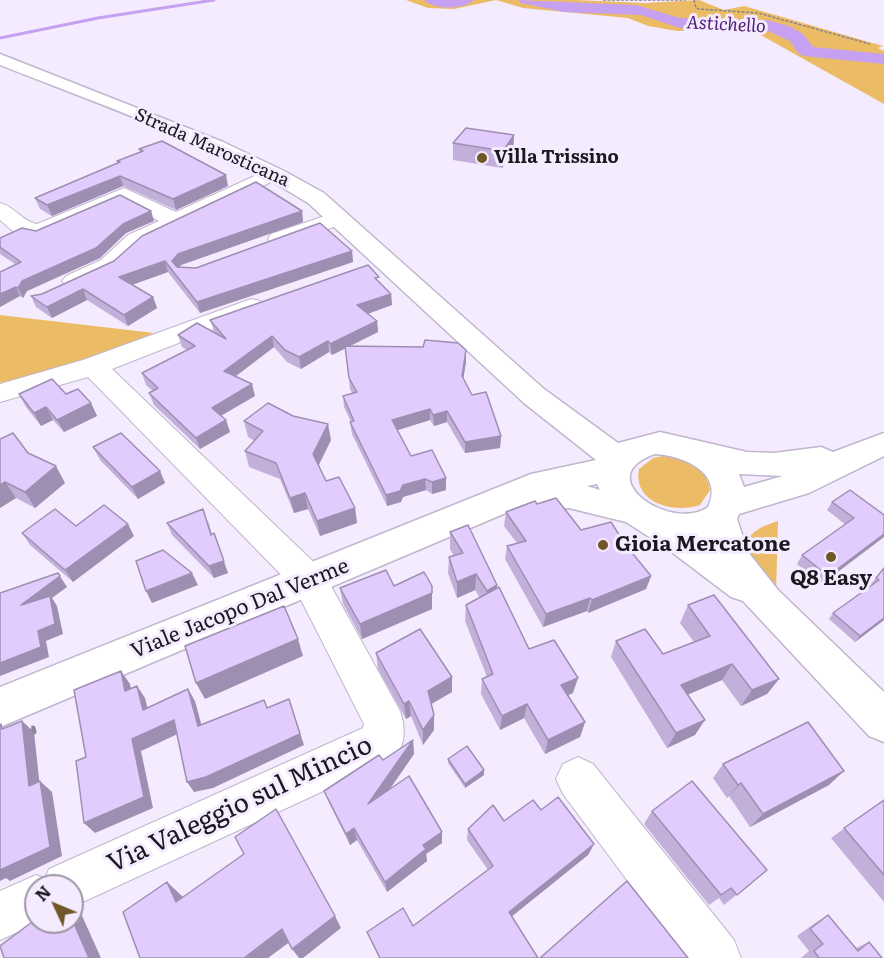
<!DOCTYPE html>
<style>
body{margin:0}
#map{position:relative;width:884px;height:958px;overflow:hidden;background:#f4ebff;font-family:Literata,serif}
canvas{display:block}
.north{position:absolute;left:24px;top:874px;width:60px;height:60px;box-sizing:border-box;background:#f4ebff;border:2px solid #9d96a5;border-radius:50%;rotate:314deg;font-size:16px;font-weight:700;line-height:24px;text-align:center;color:#1a171f}
.north::after{content:'';display:block;margin:auto;width:21px;height:27px;background:#705628;clip-path:polygon(50% 0,100% 100%,50% 72%,0 100%)}
</style>
<div id="map">
<canvas width="884" height="958"></canvas>
<div class="north">N</div>
</div>
<script>
const g = document.querySelector('canvas').getContext('2d');
g.lineJoin = 'round';
function fill(path, color) {
  g.fillStyle = color;
  g.fill(path, 'evenodd');
}
function strokePath(path, color, width, dash) {
  g.strokeStyle = color;
  g.lineWidth = width;
  g.lineCap = dash ? 'butt' : 'round';
  g.setLineDash(dash || []);
  g.stroke(path);
}
function label(font, color, halo, rows, align = 'center') {
  g.font = font + ' Literata,serif';
  g.lineWidth = 6;
  g.setLineDash([]);
  g.textBaseline = 'middle';
  g.strokeStyle = halo;
  g.fillStyle = color;
  for (const [text, x, y, turn = 0] of rows) {
    g.save();
    g.translate(x, y);
    g.rotate((+turn || 0) * Math.PI / 180);
    g.textAlign = isNaN(turn) ? turn : align;
    if (halo) g.strokeText(text, 0, 0);
    g.fillText(text, 0, 0);
    g.restore();
  }
}
const green = new Path2D(`
 M406,0h170l69,3 54,-3 25,10 20,-4 139,40 -5,2 6,3v53l-127,-71 -26,-4 -54,2 -29,-5 -20,-8 -105,-10 -27,-8 -42,9 -26,-1z
 M0,315l154,18 -88,34 -66,16z
 M663,456c22,1 44,10 47,34l-10,15c-25,9 -68,-2 -61,-36l14,-11z
 M778,521l-2,72 -31,-40c1,-21 15,-26 33,-32z`);
const stream = new Path2D(`
 M0,38l98,-20 116,-18`);
const river = new Path2D(`
 M424,0h50c-10,10 -40,10 -50,0z
 M518,0l118,5 44,13 87,2 22,6 14,8 10,13 71,7v10l-80,-8 -5,-2 -9,-13 -24,-11 -86,-2 -39,-13 -77,-3 -43,-9z`);
const pathFar1 = new Path2D(`
 M603,0h83
 M694,0l2,8 3,1 59,4 112,31`);
const path = new Path2D(`
 M33,728l1,4 -20,8 -1,-4z`);
const minor = new Path2D(`
 M274,167l10,6 -3,4 -137,68 -27,25 -35,16h-16l-4,-5 4,-5 35,-16 27,-25 31,-14 -36,-19 -84,36 -24,-5 -15,-13v-17c14,3 22,18 37,21l87,-36 52,24z
 M337,212l8,1 3,5 -3,5 -66,23 -8,-2 -3,-5 3,-5z
 M251,299l9,2 3,5 -3,5 -148,58 210,201 77,139c6,13 8,35 -4,47 -6,6 -19,10 -26,14l-297,137v-21h-36v36h4l-40,18v-49l36,-16 9,4 4,-10 314,-141 1,-4 -68,-134 -208,-213 -88,25v-18l83,-24z
 M578,757l15,7 141,176 7,18h-56l-122,-164 -7,-15 7,-15z`);
const major = new Path2D(`
 M0,54l223,88 61,29 40,22 220,196 74,54 42,-11 87,20 27,1 47,-6 12,5 51,-19v23l-75,37 -70,21 -2,5 11,33 30,38 106,102v50l-15,-6 -126,-135 -12,-4 -66,-50 -39,-25 -57,-14 -29,2 -13,-6 -527,223v-40l531,-213 65,-14 -72,-57 -216,-200c-95,-60 -204,-97 -308,-138zM655,454c26,1 70,18 53,53 -36,26 -120,-30 -53,-53zM739,474l44,2 -39,11zM597,484l3,6 -13,-4z`);
const wall = new Path2D(`
 M514,135l-1,17 -11,16 -49,-8v-17z
 M139,149l89,37 -52,24 -53,-24 -71,30 -12,-7 -5,-11 83,-35 -1,-2 23,-9z
 M151,211l3,10 -28,12 -26,25 -73,33 -4,7 -3,-2 -20,11 15,-43 -15,-10v-16l36,-7z
 M302,211l1,11 -122,43 -2,2 17,1 156,-17 1,11 -153,51 -32,-41 -36,13 21,12 4,11 -29,18 -41,-26 -35,18 -16,-11 -5,-11 11,-2z
 M379,282l12,12 1,11 -24,9 9,7 1,11 -28,14 116,4v12l-3,16 9,17 29,41 -1,12 -35,5 -18,-31 -13,4 -4,-6 -33,10 14,26 35,34 -14,4 -6,-4 -23,7 -2,5 -14,4 -35,-72 -2,-12h1l-7,-15 -1,-11 9,-3 -2,-4 -4,-41 -14,7 -3,-3 -28,17 -14,-7 -13,-15 -39,29 20,20 -34,20 5,4 4,12 -30,17 -46,-44 -5,-12 4,-2 -7,-6 -4,-12 45,-23 -5,-3 -4,-12 37,-2 -1,-2 -4,-11z
 M19,394h47l25,9 6,13 -33,16 -11,-12 -12,6 -15,-19z
 M244,421l87,19 -12,25 7,16 29,27 2,15 -37,13 -12,-27 -14,4 -14,-34 -31,-12 -4,-16 10,-10 -7,-4z
 M0,439l28,14 37,30 -30,25 -19,-10 -16,10z
 M93,447l67,24 5,12 -27,16 -38,-39z
 M832,502l52,13 -62,69 -25,-20 5,-9 44,-30 -19,-15z
 M537,504l44,26 44,14 26,32 -5,13 -58,24 -1,-2 -44,16 -38,-68 2,-13 10,-3 -13,-17 2,-14z
 M208,521l4,13 16,39 -14,5 -42,-43 -5,-12z
 M450,532l47,53v3l32,61 44,44 -5,2 17,27 -5,15 -35,17 -21,-36 -24,12 -19,-36 1,-15 5,-2 -22,-56 1,-16 14,-7 -5,-8 -18,8 -9,-25 1,-16 5,-1 -4,-7z
 M22,533l112,3 -61,46 -43,-37z
 M884,568v52l-29,22 -26,-23 4,-6 39,-28 -1,-1z
 M394,586h38v23l-70,30 -19,-35 -3,-16z
 M688,605l91,74 -12,15 -26,12 -19,-26 -34,14 7,41 -28,13 -56,-91 5,-16 47,13 31,-12 -14,-19z
 M376,653l76,24v15l-21,12 3,11v15l-11,15 -12,-29 -5,3 -28,-50z
 M413,740l1,14 -24,35 52,43v11l-16,11 1,7 -40,31 -30,-52 -7,5 -21,-42 -5,-12 59,-31z
 M448,759l36,11v5l-19,13 -17,-25z
 M723,764l106,21 -79,42 -21,-31 -2,2 -14,-20z
 M884,800v102l-53,-64z
 M541,810l53,34 -6,11 -77,62 27,41h-159l-12,-26 46,-6 75,-56 -21,-30 1,-11 36,-8z
 M652,811l115,59 -43,35 -5,-7 -10,7 -65,-81z
 M828,915l28,33 13,-6 13,16h-81l8,-7 -12,-15 18,-13z`);
const shadedWall = new Path2D(`
 M514,135l-1,17 -11,16 1,-17z
 M226,175l2,11 -52,24 -3,-11z
 M120,176l3,10 -71,30 -5,-11z
 M151,211l3,10 -28,12 -26,25 -73,33 -4,7 -5,-10 4,-7 101,-57z
 M302,211l1,11 -122,43 -5,7 -4,-11 6,-7z
 M352,251l1,11 -153,51 -3,-11z
 M165,261l3,11 -45,16 -4,-11z
 M16,287l4,9 -20,11v-13z
 M83,289l4,11 -35,18 -5,-11z
 M391,294l1,11 -34,12 -1,-12z
 M153,297l4,11 -29,18 -4,-11z
 M377,321l1,11 -46,23 -2,-11z
 M272,336l2,11 -47,36 -3,-12z
 M328,341l1,11 -28,17 -2,-12z
 M466,350v12l-4,25v-11z
 M252,384l3,12 -40,23 -3,-11z
 M91,403l6,13 -33,16 -7,-12z
 M46,407l7,13 -12,6 -7,-13z
 M430,409v11l-38,12v-12z
 M447,411v11l-13,4 -1,-11z
 M226,420l4,12 -30,17 -4,-11z
 M328,424l3,16 -15,30 -3,-16z
 M501,436l-1,12 -35,5v-11z
 M56,466l9,17 -30,25 -10,-16z
 M160,471l5,12 -27,16 -6,-12z
 M446,478v12l-14,4v-12z
 M425,479l1,11 -23,7 -2,5 -14,4 -1,-11 17,-10z
 M5,482l11,16 -16,10v-23z
 M305,493l3,16 -14,4 -4,-15z
 M355,508l2,15 -37,13 -3,-15z
 M128,524l6,12 -61,46 -8,-12z
 M214,533l14,40 -14,5 -5,-12z
 M884,534v3l-62,47 6,-8z
 M58,573l9,14 -15,11 5,8 6,28 -17,7 3,16 -49,19v-13l38,-32 -17,-26z
 M192,573l6,12 -46,18 -6,-12z
 M476,574l-1,16 -18,8v-16z
 M651,576l-5,13 -58,24 4,-13z
 M497,585l-1,16 -11,6 2,-16z
 M432,593v16l-70,30 -2,-15z
 M590,598l-3,13 -44,16 3,-13z
 M884,618v2l-29,22 5,-6z
 M298,639l5,17 -98,43 -9,-16z
 M732,664l-10,16 -49,21 8,-16z
 M121,671l9,13 4,19 -9,-12z
 M452,677v15l-24,14v-15z
 M578,678l-5,15 -16,7 4,-15z
 M779,679l-12,15 -26,12 11,-16z
 M137,686l8,12 6,24 -8,-12z
 M188,689l7,12 10,37 -7,-12z
 M289,699l15,46 -91,43 -19,4 -7,-10z
 M409,701l2,15 -5,3 -2,-15z
 M527,704l-3,14 -24,12 2,-14z
 M434,715v15l-11,15v-15z
 M174,720l8,12 -41,19 12,57 -58,25 -11,-10 48,-84z
 M705,720l-10,15 -28,13 9,-15z
 M22,721l12,11 7,65 -12,-11z
 M585,722l-5,15 -35,17 3,-14z
 M413,740l1,14 -43,62 -3,-12z
 M484,770v5l-19,13v-4z
 M844,771l-15,14 -79,42 13,-13z
 M40,781l12,11 10,64 -52,25 -4,-3 -6,3v-11z
 M741,783l-12,13 -2,2 11,-13z
 M354,828l3,12 -7,5 -4,-11z
 M442,832v11l-16,11 1,7 -40,31 -2,-10 38,-37z
 M594,844l-6,11 -82,66 3,-9z
 M167,882l15,14 9,19 -15,-13z
 M72,905l7,4 22,49h-12l-17,-39z
 M335,916l6,12 -38,30h-4l-7,-9z
 M282,929l9,12 -23,17h-24z`);
const building = new Path2D(`
 M466,128l48,7 -11,16 -50,-8z
 M162,141l64,34 -53,24 -53,-23 -73,29 -12,-7 85,-36 -3,-1 26,-10 -4,-2z
 M256,182l46,29 -124,43 -6,7 5,6 19,1 124,-45 32,28 -155,51 -32,-41 -46,16 34,20 -29,18 -41,-26 -36,18 -16,-11 11,-2 72,-33 28,-25z
 M120,195l31,16 -28,13 -27,24 -74,33 -4,7 -2,-1 -16,7v-22l21,-10 -21,-15v-9l22,-10 14,3z
 M368,265l11,12 -4,1 16,16 -34,11 20,16 -47,23 -2,-3 -29,16 -14,-7 -13,-14 -48,35 28,13 -40,24 14,12 -30,18 -47,-45 9,-5 -16,-15 53,-27 -17,-11 19,-12 29,16 -16,-19z
 M425,340l33,3 8,7 -4,26 10,19 14,-3 15,44 -36,6 -18,-31 -14,4 -3,-6 -38,11 19,36 21,-6 14,28 -14,4 -7,-3 -22,6 -3,6 -14,4 -36,-73 4,-1 -11,-25 14,-4 -8,-14 -4,-32 78,1z
 M52,379l14,15 12,-5 13,14 -34,17 -11,-13 -12,6 -15,-19z
 M268,403l25,13 35,8 -15,30 13,27 13,-4 16,31 -38,13 -12,-28 -15,5 -14,-35 -31,-12 18,-20 -19,-10z
 M13,433l15,20 28,13 -31,26 -20,-10 -5,3v-46z
 M121,433l39,38 -28,16 -39,-40z
 M850,490l34,25v19l-56,42 -26,-21 52,-37 -22,-16z
 M556,498l25,32 30,-8 14,22 26,32 -59,24 -2,-2 -44,16 -39,-68 19,-5 -20,-29 29,-11 2,3z
 M104,505l24,19 -63,46 -43,-37 33,-24 21,17z
 M203,509l8,26 3,-2 10,28 -15,5 -42,-43z
 M468,525l29,60 -10,6 -11,-17 -19,8 -8,-25 14,-4 -13,-21z
 M163,550l29,23 -46,18 -10,-30z
 M884,568v50l-24,18 -27,-23 46,-33 -3,-2z
 M386,570l8,16 30,-14 8,14v7l-72,31 -20,-36z
 M58,573l2,3 -39,29 29,-9 5,28 -17,7 3,16 -41,16v-70z
 M499,587l30,62 25,-9 24,38 -17,7 24,37 -37,18 -21,-36 -25,12 -20,-37 11,-5 -27,-69z
 M714,595l65,84 -27,11 -20,-26 -51,21 24,35 -29,13 -60,-92 29,-12 18,25 47,-18 -22,-31z
 M284,606l14,33 -102,44 -11,-37z
 M420,629l32,48 -24,14 6,24 -11,15 -14,-29 -5,3 -28,-51z
 M121,671l4,20 12,-5 6,24 45,-21 10,37 66,-26 3,8 22,-9 11,35 -94,43 -19,5 -13,-62 -42,19 12,58 -60,26 -8,-62 10,-4 -12,-67z
 M22,721l7,65 11,-5 10,66 -50,23v-145l1,-1 1,5z
 M808,722l36,49 -81,43 -22,-31 -3,2 -15,-21z
 M413,740l-45,64 41,-28 33,56 -19,13 3,4 -41,33 -31,-54 -8,6 -22,-43 55,-36 4,5z
 M467,746l17,24 -19,14 -17,-25z
 M692,781l75,89 -30,25 -6,-7 -10,7 -69,-84z
 M558,797l36,47 -85,68 29,46h-158l-13,-26 36,-24 10,18 80,-60 -25,-37 25,-24 11,16 29,-21 8,10z
 M884,800v75l-40,-47z
 M276,809l59,107 -43,33 -10,-20 -38,29h-104l-17,-46 44,-30 9,20 68,-48 -9,-17z
 M627,881l61,77h-148z
 M828,915l30,36 11,-9 13,16h-63l-5,-7 9,-7 -13,-15z
 M36,919v3h36v-3l17,39h-85l-4,-12z`);
const markers = [
 [482,158,6,"#705628"],
 [603,545,6,"#705628"],
 [831,557,6,"#705628"]
];
const farWaternames = [
 ["Astichello",726,25,3]
];
const farStreetnames = [
 ["Strada Marosticana",212,148,24]
];
const farPoinames = [
 ["Villa Trissino",494,158]
];
const poiNames = [
 ["Gioia Mercatone",615,545],
 ["Q8 Easy",831,579,"center"]
];
const streetNames = [
 ["Viale Jacopo Dal Verme",240,609,-22]
];
const nearStreetnames = [
 ["Via Valeggio sul Mincio",240,805,-25]
];
fill(green, '#ecbb66');
strokePath(stream, '#c6a0f1', 3);
fill(river, '#c6a0f1');
strokePath(minor, '#c0b6cd', 2);
strokePath(major, '#c0b6cd', 3);
strokePath(pathFar1, '#898391', 1.5, [3, 1.5]);
strokePath(path, '#898391', 5, [8, 4.5]);
fill(minor, '#fff');
fill(major, '#fff');
fill(wall, '#c2afda');
fill(shadedWall, '#9e8fb2');
fill(building, '#e2ccfe');
strokePath(building, '#9e8fb2', 1.5);
for (const [x, y, r, color] of markers) {
  const dot = new Path2D();
  dot.arc(x, y, r, 0, 2 * Math.PI);
  g.fillStyle = color;
  g.fill(dot);
  strokePath(dot, '#f4ebff', 2);
}
label('italic 18px', '#501d79', '#f4ebff', farWaternames);
label('18px', '#1a171f', '#f4ebff', farStreetnames);
label('bold 18px', '#1a171f', '#f4ebff', farPoinames, 'left');
label('bold 21px', '#1a171f', '#f4ebff', poiNames, 'left');
label('21px', '#1a171f', '#f4ebff', streetNames);
label('26px', '#1a171f', '#f4ebff', nearStreetnames);
</script>
